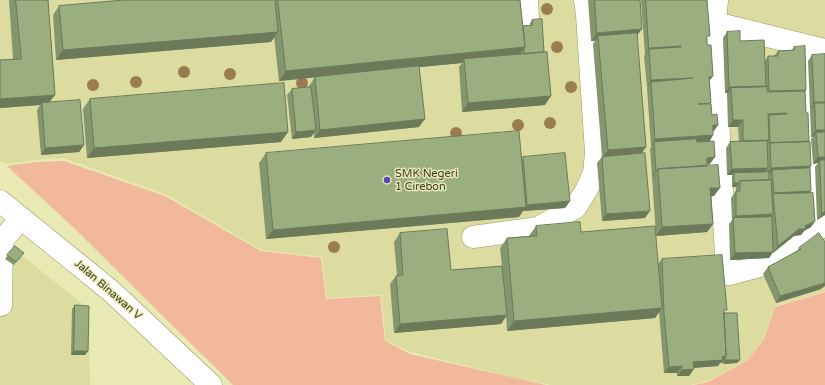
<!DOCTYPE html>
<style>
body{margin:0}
canvas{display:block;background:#e9e9b4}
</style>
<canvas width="825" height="385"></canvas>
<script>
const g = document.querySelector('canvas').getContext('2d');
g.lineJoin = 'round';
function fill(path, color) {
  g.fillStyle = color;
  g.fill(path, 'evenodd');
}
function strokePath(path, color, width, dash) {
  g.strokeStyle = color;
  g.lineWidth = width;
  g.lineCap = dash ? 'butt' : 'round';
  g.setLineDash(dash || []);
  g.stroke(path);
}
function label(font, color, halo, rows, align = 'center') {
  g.font = font + ' "Varela Round",sans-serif';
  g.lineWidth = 3;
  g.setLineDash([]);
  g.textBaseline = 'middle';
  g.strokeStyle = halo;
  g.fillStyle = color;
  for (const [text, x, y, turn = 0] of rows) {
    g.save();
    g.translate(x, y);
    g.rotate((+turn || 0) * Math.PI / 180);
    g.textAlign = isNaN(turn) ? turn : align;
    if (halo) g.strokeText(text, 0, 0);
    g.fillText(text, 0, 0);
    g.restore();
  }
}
const built = new Path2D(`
 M0,0h639l11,172 -11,-172h186v291l-50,15 -12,33 -14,20 -41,22 -18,4h-139l-40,-8 -100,-25 -25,-11 -5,-46 -54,3 -5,-41 -60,-7 -95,-55 -104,-37 -27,2 -29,4 -7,-3z
 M0,238l89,71 1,76h-90z`);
const green = new Path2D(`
 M64,161l101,35 96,55 60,7 5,41 54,-3 5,45 25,13 13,3 123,28h-313l-60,-59 -100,-99 -66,-61 29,-4z
 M825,292v93h-131l14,-3 40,-22 16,-21 11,-32z`);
const minor = new Path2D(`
 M527,0l1,17
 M717,0l-2,23 110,27
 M715,23l-1,28 13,220 1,3h2l41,-11 54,-39
 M803,45l10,178
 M0,201l111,90 100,94
 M473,237l65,-9 38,-21 11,-18 7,-16 2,-20 -9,-138 -2,-15
 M1,305l1,-64 19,-23`);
const trees = [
 [547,9],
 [557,47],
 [184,72],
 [230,74],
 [136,82],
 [302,83],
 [93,85],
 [571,87],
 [550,123],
 [518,125],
 [456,133],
 [334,247]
];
const wall = new Path2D(`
 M9,0h39l7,95 -6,7 35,43 -5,7 -38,3 -4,-45 3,-5 -40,3v-48l13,-1z
 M124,0h396l3,26 7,-1v-2l2,-3 13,85 -83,7 -3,-45 3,-4 -43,4v60l-105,11v-5l-3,4 -19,2 -5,-44 5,-6 17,-2v-1l6,-9 -36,4 -5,-44 -3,5 -215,18 -3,-45 6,-9z
 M588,0h52l-3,36 9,111 -4,6 3,65 -43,3 -5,-58 5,-6 -9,-113 2,-3h-4z
 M641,0h66v40l4,63 -1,1 2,11 6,10 -5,6v4l-3,6v23h-3l7,32h-3l2,28 -6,8 -51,4 -4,-59h1h-1l-2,-29 2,-2h-1l-4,-58 1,-1h-1l-3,-31 1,-1z
 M727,32l13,9 25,20 3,-5h6l4,-5 14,-1 2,-3 12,43 -1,1 1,22 5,53 -1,2 -1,25 6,28 -4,6 -7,4 -3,4 -7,1 -21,17v-1l-4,6 -39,2 -1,-36 3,-4 -1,-22 5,-7v-4h-4v-11l1,-1h-6l-1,-27 4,-6h9l-1,-15h-10l-1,-33 1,-1h-3l-2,-55z
 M812,55l13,160 -8,5 -2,-53 3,-4 -5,1 -2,-25 2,-2h-2l-1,-27 1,-1h-1l-2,-48z
 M90,99l191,43 -194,16 -4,-49z
 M266,153l256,6 1,-2 47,44 -5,7 -42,3 -4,6 -253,22 -7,-76z
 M536,226l45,6 77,32 4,-5 62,54 13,50 -14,1 -1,-2 -2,1 -2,3 -24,2 -5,8h-12v-3h-13l-5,-61 -4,6 -148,13 -1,-15 -5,8 -107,9 -4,-49 6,-8 1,-1 -3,-33 6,-9 51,37 51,-4 -2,-18 7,-10 22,-2z
 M15,246l6,10 -7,9 -9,-6z
 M799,248l22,41 -45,14 -13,-29 5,-7 29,-15z
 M75,305l13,46 -3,4h-14l1,-46z`);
const shadedWall = new Path2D(`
 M642,29l-6,8 -38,-1 -3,5h-4l6,-8z
 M278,32l-7,10 -215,18 7,-10z
 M681,46l-4,7 -28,-4 -5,6 5,-7z
 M525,47l-7,10 -54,2 -2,4 -183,18 7,-10z
 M713,76l-5,7 1,-6z
 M693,78l-4,6 -38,-2 -3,5h-1l4,-7z
 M766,86l-5,6 -30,-4 -3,5h-3l4,-6z
 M806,90l-4,6 -37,2 4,-7z
 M55,95l-7,9 -6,-1 -2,2 -40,3v-9z
 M551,96l-6,9 -83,7 6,-9z
 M814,102h11v6l-10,-5 -4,6h-1z
 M425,119l-6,8 -105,11 6,-8z
 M733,120h10l-5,7h-10z
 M713,125h5l-4,6 -6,1z
 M316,130l-5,7 -19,2 4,-7z
 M816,130h9v6l-9,-3 -3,4h-2z
 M288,132l-7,10 -194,16 7,-10z
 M713,135l-4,7h-55l-2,4h-1l4,-7z
 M769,140l-5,6 -25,1 4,-6z
 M809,141l-4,7 -35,-5 -4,6 4,-6z
 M84,145l-5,7 -38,3 4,-7z
 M646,147l-6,8 -38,3 6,-8z
 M715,157l-5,7h-8l5,-6z
 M818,157h7v6l-5,-3 -2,3 -5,1z
 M811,166l-5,7 -34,-3 -3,4h-3l5,-6z
 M768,168l-5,6 -29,-1 -1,2h-6l5,-6z
 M656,170h1l-4,7h-1z
 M734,183h5l-3,4h-4z
 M710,188h10l-6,8 -9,1z
 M811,191l-5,7 -33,-4 -3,5h-1l5,-6z
 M570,201l-5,7 -42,3 -4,6 -253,22 7,-9 253,-23 1,-2z
 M650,211l-5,7 -43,3 4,-7z
 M825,211v4l-8,5 5,-6z
 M773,214l-5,7 -35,-1 3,-4z
 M815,221l-4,6 -7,4 -3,4 -7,1 -21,17 5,-7 21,-17z
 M713,224l-6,8 -51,4 6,-9z
 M773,252l-4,6 -39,2 5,-7z
 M825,283v3l-4,3 -45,14 4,-7z
 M662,308l-7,10 -148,13 7,-10z
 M507,315l-6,9 -107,9 6,-9z
 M74,351h14l-3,4h-14z
 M726,356l-4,7h-2l-2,3 -29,2 4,-6z
 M725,360h15l-3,3 -14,1z
 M682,366l-5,7h-13l5,-6z
 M694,369l-5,7h-12l5,-6z`);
const building = new Path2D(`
 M16,0h32l7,95 -55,4v-39l21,-1z
 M124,0h151l3,32 -215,18 -4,-44z
 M278,0h242l5,47 -239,24z
 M595,0h45l2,29 -45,4z
 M646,0h61l3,36h-3v9h4l2,31 -4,1 2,26 -13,1h13l1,11 5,-1 1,11h-5v10l-58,4 -4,-57 42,-4 -42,2 -2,-31 32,-2v-1l-32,2z
 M542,19l2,33 -20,2v-7h1l-2,-21 10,-1 -1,-5z
 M740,31v10l24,-1 2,46 -37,1 -2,-55z
 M637,33l9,114 -38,3 -10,-114z
 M805,46l1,44 -37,1 -1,-35h10v-5l16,-1v-3z
 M547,52l4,44 -83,7 -4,-44z
 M825,54v48h-11l-2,-47z
 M419,66l6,53 -105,11 -5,-53z
 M284,83l4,49 -194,16 -4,-49z
 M311,87l5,43 -20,2 -4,-43z
 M767,87v5l38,-1 1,22h2l1,28 -39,2 -1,-28 18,-1v-1l-19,1 1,26 -26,1v-21h-10l-2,-32z
 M80,100l4,45 -39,3 -3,-45z
 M815,103h10v27h-9z
 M519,131l7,76 -253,23 -7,-77z
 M825,132v25h-7l-2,-24z
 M696,139l1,3 17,-1 1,16 -8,1v8l-49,3 -1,1h-1l-2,-28z
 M767,141l1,27 -36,1 -2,-27z
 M810,142l1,24 -40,2 -1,-25z
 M565,153l5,48 -43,4 -4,-48z
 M645,153l5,58 -44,3 -4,-57z
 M820,160h5v51l-3,3z
 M718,165l2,23h-10l3,36 -51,3 -4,-58z
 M810,168l1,23 -37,2 -2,-23z
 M769,172v8l-29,1 -1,2h-5v-10z
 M771,180l2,34 -37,2v-25h4v-10z
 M813,193l2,28 -10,5 1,3h-7l-21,17 -5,-52z
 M772,217l1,35 -38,1 -2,-35z
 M580,222l1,10 74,-6 7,82 -148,13 -7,-83 30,-2 -1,-10z
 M447,229l4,41 51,-4 5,49 -107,9 -4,-48 7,-1 -3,-42z
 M819,233l6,9v41l-45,13 -12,-29 33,-18 -2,-1z
 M15,246l9,7 -8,9 -9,-7z
 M722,255l5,55h-3l2,46 -4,1 1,3 -30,2 1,7 -12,1v-4l-13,1 -5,-53 -2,-55z
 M75,305l14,1 -1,45h-14z
 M724,313h13l3,47h-15v-2l1,-2z`);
const markers = [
 [387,180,4,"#5d43bc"]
];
const poiNames = [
 ["SMK Negeri",395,174],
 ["1 Cirebon",395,187]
];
const streetNames = [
 ["Jalan Binawan V",108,290,41]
];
fill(built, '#dddca0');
fill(green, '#f2b89b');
strokePath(minor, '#999867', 23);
strokePath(minor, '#fff', 22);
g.fillStyle = '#9a7c51';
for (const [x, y] of trees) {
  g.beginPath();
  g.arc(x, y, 6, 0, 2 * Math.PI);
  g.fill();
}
fill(wall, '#84966e');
fill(shadedWall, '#6c7a5a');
fill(building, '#9aae80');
strokePath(building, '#6c7a5a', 1);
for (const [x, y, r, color] of markers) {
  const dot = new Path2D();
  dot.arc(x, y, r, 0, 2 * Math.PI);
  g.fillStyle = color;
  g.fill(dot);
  strokePath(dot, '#e9e9b4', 1.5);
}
label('11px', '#3c3c27', '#e9e9b4', poiNames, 'left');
label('11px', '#3c3c27', '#e9e9b4', streetNames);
</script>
